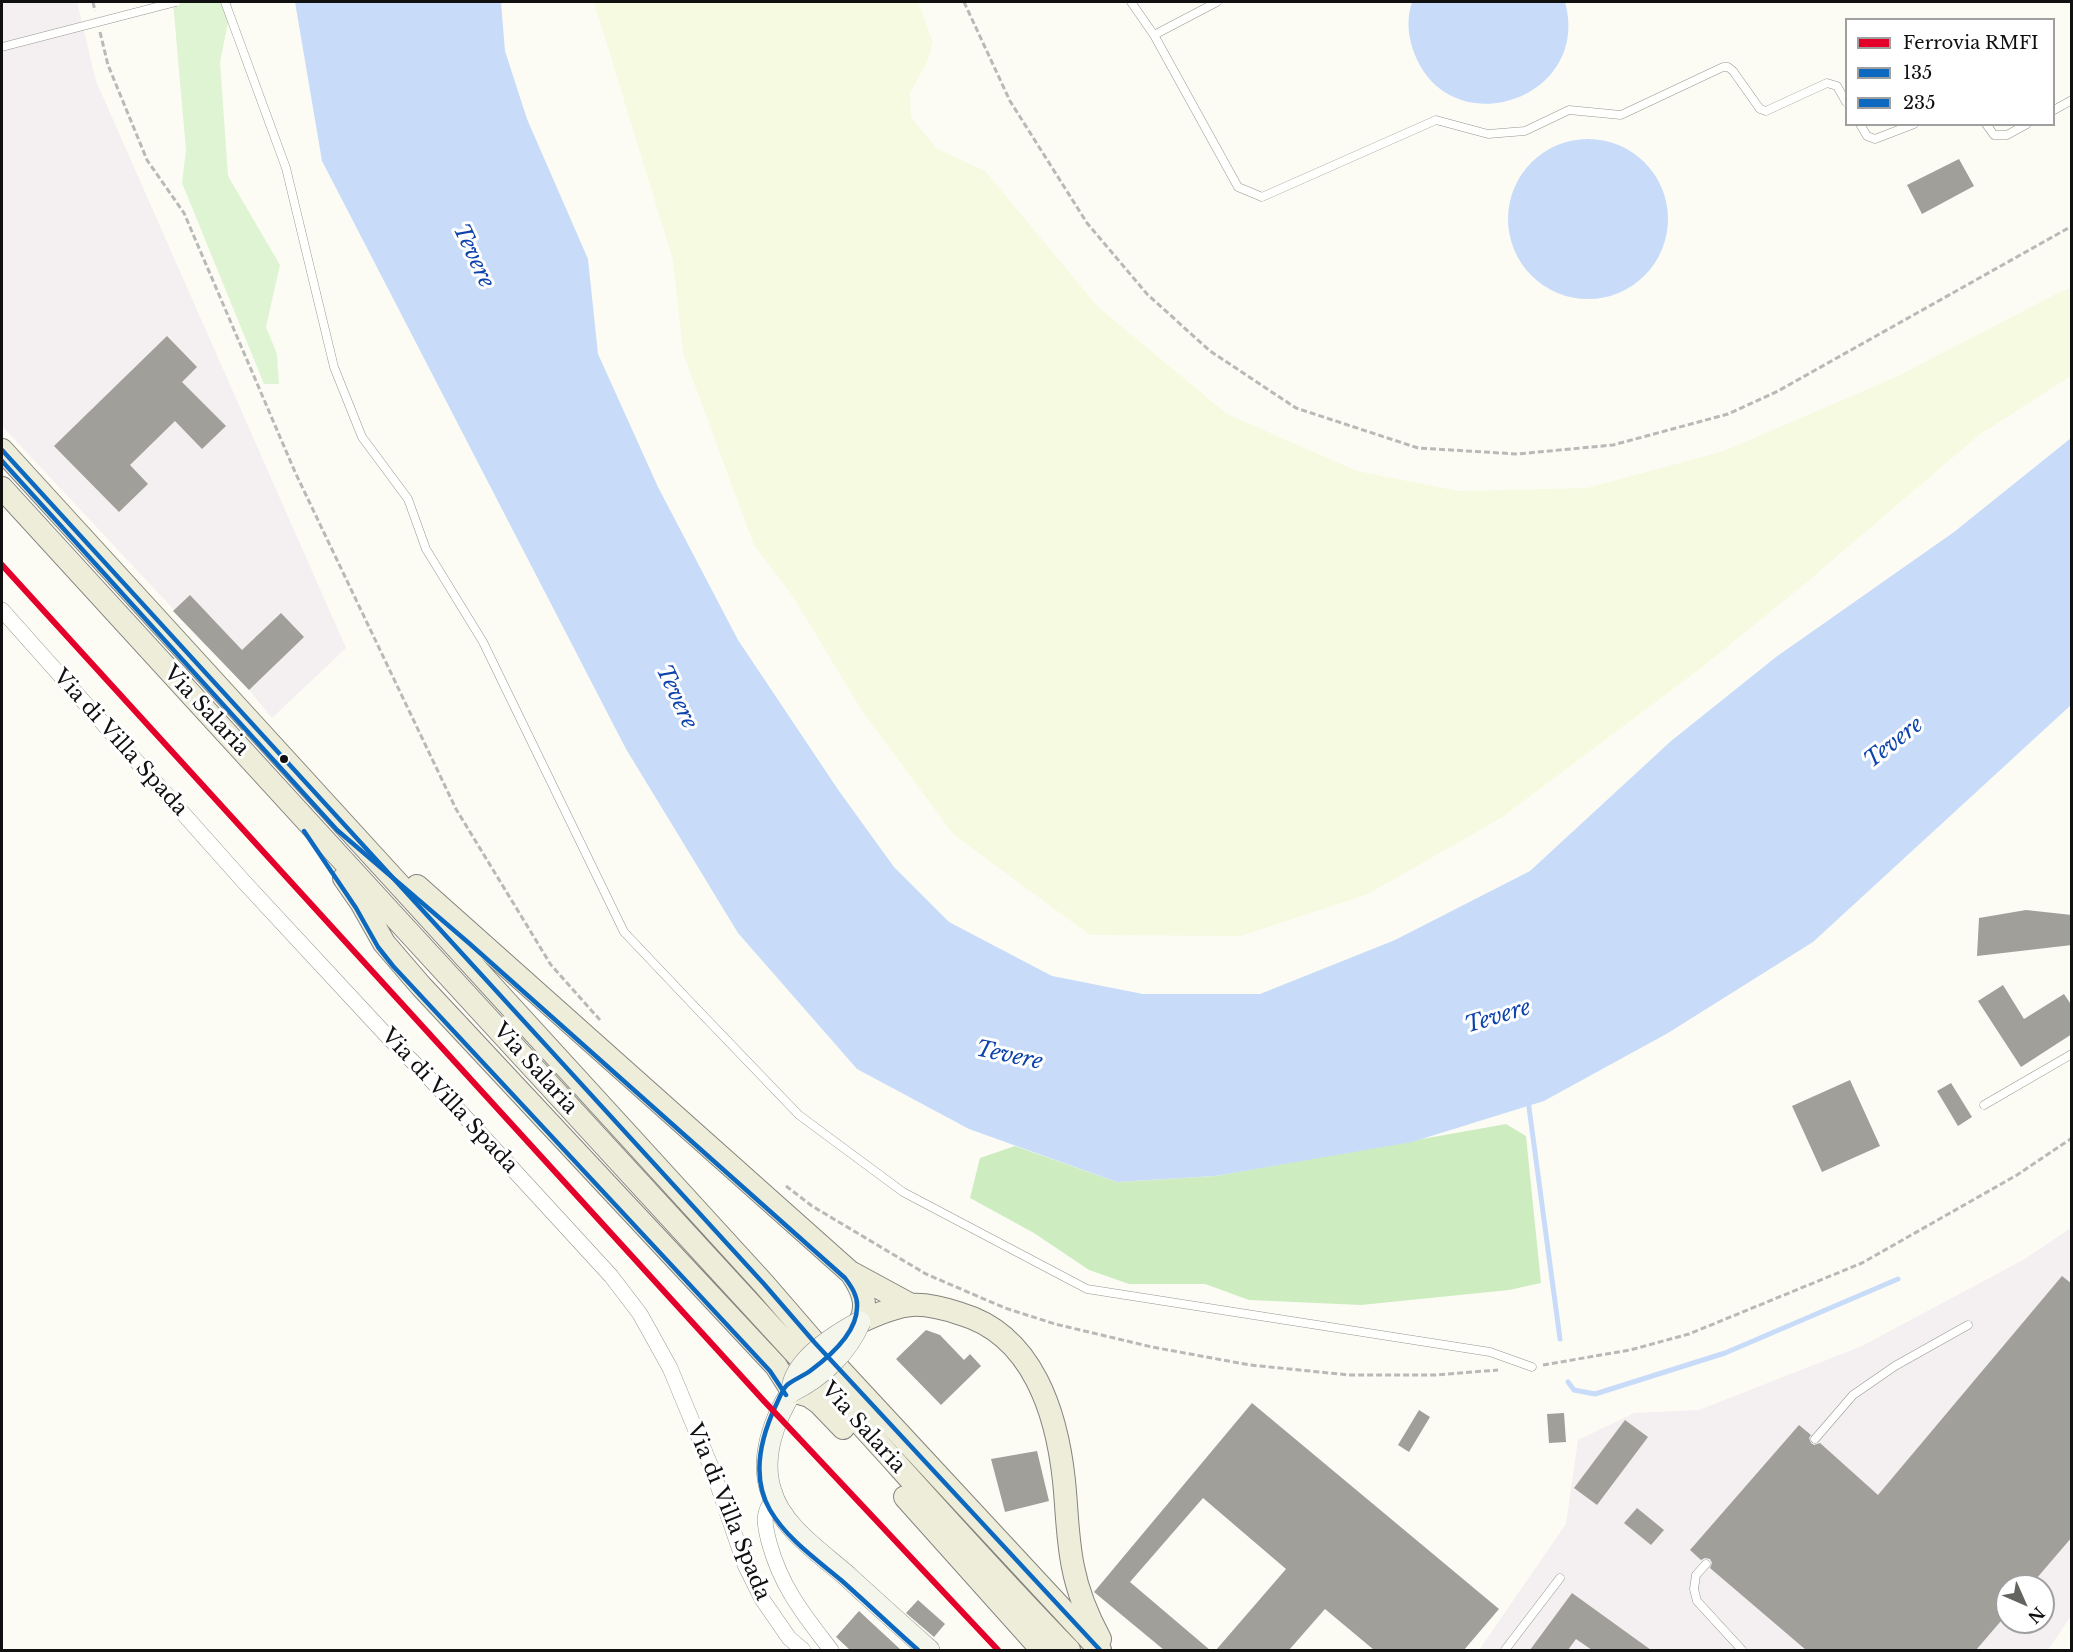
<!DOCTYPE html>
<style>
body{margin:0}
#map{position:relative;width:2073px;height:1652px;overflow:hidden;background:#fcfcf5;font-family:"Libre Baskerville",serif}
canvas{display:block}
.frame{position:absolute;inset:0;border:3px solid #101010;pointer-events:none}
.legend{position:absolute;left:1845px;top:18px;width:210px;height:108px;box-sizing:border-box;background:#fff;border:2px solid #9f9f9f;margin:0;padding:8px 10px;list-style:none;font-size:18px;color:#101010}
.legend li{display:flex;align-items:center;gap:12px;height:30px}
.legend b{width:30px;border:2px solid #9f9f9f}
.north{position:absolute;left:1995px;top:1574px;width:60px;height:60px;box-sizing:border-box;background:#fff;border:2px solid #9f9f9f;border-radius:50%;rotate:135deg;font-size:16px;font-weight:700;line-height:24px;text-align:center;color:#101010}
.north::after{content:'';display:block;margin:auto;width:21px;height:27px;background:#636360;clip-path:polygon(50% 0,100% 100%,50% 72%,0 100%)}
</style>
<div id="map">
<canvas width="2073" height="1652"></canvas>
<div class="frame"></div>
<ul class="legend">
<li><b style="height:8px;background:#e4002b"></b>Ferrovia RMFI</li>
<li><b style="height:8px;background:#0c69bf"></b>135</li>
<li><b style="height:8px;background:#0c69bf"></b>235</li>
</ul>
<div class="north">N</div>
</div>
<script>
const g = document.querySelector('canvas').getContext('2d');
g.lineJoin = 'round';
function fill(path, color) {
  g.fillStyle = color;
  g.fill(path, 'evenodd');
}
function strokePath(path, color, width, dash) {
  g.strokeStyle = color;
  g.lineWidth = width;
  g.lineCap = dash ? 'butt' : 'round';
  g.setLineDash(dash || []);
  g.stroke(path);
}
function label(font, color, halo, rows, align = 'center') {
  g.font = font + ' "Libre Baskerville",serif';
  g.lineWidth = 6;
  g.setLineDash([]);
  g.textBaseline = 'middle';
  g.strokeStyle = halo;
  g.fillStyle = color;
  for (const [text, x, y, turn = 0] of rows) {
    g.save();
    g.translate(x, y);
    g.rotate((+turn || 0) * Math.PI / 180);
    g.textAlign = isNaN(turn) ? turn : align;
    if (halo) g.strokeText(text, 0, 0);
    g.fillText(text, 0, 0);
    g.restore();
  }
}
const industrial = new Path2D(`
 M2,2h75l19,79 250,567 -74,70 -23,-28 -247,-264z
 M2071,1228v388l-23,34h-569l87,-126 12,-84 56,-27 65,-3 163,-64 161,-86zM2007,1586h36v36h-36z`);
const farmland = new Path2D(`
 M594,2h324l15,40 -5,18 -18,33 1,24 25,31 49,23 113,136 129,107 130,57 101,20 129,-3 137,-37 174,-75 160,-83 13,-5v88l-92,59 -178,152 -100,81 -200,150 -133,76 -127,42 -151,-1 -136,-100 -92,-124 -70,-116 -38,-50 -71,-192 -10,-93z`);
const green = new Path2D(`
 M173,2h59l-12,60 8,114 52,89 -14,62 11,27 2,30h-15l-82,-201 4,-33z`);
const forest = new Path2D(`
 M1506,1124l20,12 15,147 -32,7 -148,15 -112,-5 -44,-16h-76l-40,-14 -55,-37 -64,-35 10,-40 35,-12 102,36 98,-6z`);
const water = new Path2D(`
 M295,2h206l4,49 22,68 61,140 10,95 60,133 80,153 101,151 55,76 55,55 103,54 91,18h117l135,-54 135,-69 141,-130 105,-84 178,-125 117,-94v267l-258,237 -145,91 -124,68 -132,41 -197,34 -98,6 -148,-53 -112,-60 -119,-136 -112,-184 -304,-588z
 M1412,2h153c27,97 -113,144 -150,53 -7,-17 -9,-35 -3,-53z
 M1508 219a80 80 0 1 1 160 0a80 80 0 1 1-160 0Z`);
const stream = new Path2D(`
 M1528,1100l32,239
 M1568,1382l6,8 21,4 130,-41 173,-74`);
const building = new Path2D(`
 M1959,159l15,27 -52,28 -15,-29z
 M167,336l30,31 -15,15 44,44 -24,23 -27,-28 -45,44 18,19 -29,28 -65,-66z
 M190,595l52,55 39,-37 23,24 -55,53 -76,-79z
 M2026,910l46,5v30l-95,11 2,-38z
 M2003,985l21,34 40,-25 8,12v28l-51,33 -43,-66z
 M1850,1080l30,66 -58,26 -30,-66z
 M1951,1083l21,34 -14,9 -21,-35z
 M2062,1276l10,8v253l-42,49h-23v28l-31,36h-170l-96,-82 2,-5 -2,-4 -5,-1 -4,2 -11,-10 109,-125 12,10 -2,3 2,5 3,2 6,-2 58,52z
 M926,1330l14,5 24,25 6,-6 11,12 -40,39 -45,-46z
 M1252,1403l247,206 -35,41h-90l-49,-41 -36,41h-73l70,-81 -83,-71 -73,84 80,68h-46l-70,-58z
 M1419,1410l11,7 -21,35 -11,-7z
 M1564,1413l2,29 -17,1 -2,-29z
 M1625,1420l23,17 -51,68 -23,-17z
 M1037,1451l12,50 -44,11 -14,-53z
 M1637,1508l27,22 -13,15 -27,-22z
 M1572,1593l79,57h-59l-16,-11 -8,11h-38z
 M918,1600l27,24 -11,13 -28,-24z
 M859,1611l42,39h-51l-14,-13z`);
const path = new Path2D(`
 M93,2l2,9
 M964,2l46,99 77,122 60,71 63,57 86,57 122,40 99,6 96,-9 115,-31 50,-23 294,-165
 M100,32l8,33 39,95 37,53 111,259 161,337 95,156 49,55
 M786,1186l26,20 114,68 79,34 50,16 97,23 98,18 99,10h86l63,-5
 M1543,1365l87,-15 59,-16 173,-71 155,-88 55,-37`);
const lane = new Path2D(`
 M225,2l61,166 48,199 28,70 46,62 18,50 57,93 141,290 75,79 100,104 104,77 184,97 403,63 42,15
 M1131,2l23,33
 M1217,2l-63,33 84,152 24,10 174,-77 52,14 37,-3 44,-21 52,5 102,-48h5l5,4 27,38 6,2 61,-28 10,3 9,16
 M2054,110l18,-10
 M1860,124l7,12 8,3 39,-15
 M1986,124l8,11h13l20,-11
 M1984,1105l88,-51
 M1815,1439l38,-44 42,-29 73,-41
 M1706,1564l-10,11 -2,14 3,12 45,49
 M1505,1650l55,-72`);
const street = new Path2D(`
 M2,610l243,273 143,154 43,43 180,196 29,38 30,54 44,106 31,91 17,34 27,39 14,12
 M774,1499c-13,14 -9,27 -5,43 12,45 35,73 62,108`);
const secondary = new Path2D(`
 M792,1391c-18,28 -32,67 -21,100 10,36 50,62 76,85 27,25 55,50 82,74`);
const primary = new Path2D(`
 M2,450l762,834 51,59 285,307
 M2,488c272,299 547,596 820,894 82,89 162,181 247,268
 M344,878l18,26 22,39 37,43 355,380 16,25 17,5 10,7 24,25
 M417,886l434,387c11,16 18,32 9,49
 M852,1273l59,32
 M860,1322c15,-7 35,-16 52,-17 15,-1 34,4 49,9 72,21 96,100 103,167 3,28 3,57 9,86 5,26 14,48 27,72
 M905,1497l137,153`);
const laneBridge = new Path2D(`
 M2,47l174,-45`);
const secondaryBridge = new Path2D(`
 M792,1391c1,-30 44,-56 68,-69
 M792,1391c30,-15 55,-39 68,-69`);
const bus1 = new Path2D(`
 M2,450l762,834 51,59 285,307`);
const bus2 = new Path2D(`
 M2,461l335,369 133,114 375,334c6,8 13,18 12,29 0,26 -28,50 -47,64 -7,5 -17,9 -23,14 -5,5 -8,14 -11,20 -15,32 -25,72 -6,105 17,29 46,49 71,70 26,23 51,47 77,70
 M304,831l52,77 22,39 15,19 377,405 16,24`);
const rail1 = new Path2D(`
 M2,565l762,836 234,249`);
const markers = [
 [284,759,5,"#101010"]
];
const streetNames = [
 ["Via Salaria",206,711,47],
 ["Via di Villa Spada",120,743,48],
 ["Via Salaria",535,1069,48],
 ["Via di Villa Spada",449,1101,47],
 ["Via Salaria",863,1428,48],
 ["Via di Villa Spada",728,1512,68]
];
const waterNames = [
 ["Tevere",473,256,65],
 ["Tevere",676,697,65],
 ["Tevere",1894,743,-38],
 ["Tevere",1498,1017,-17],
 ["Tevere",1009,1056,12]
];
fill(industrial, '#f4eff1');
fill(farmland, '#f6fae0');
fill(green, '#dff4d3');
fill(forest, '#cdedc0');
fill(water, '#c8dcf9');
strokePath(stream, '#c8dcf9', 5);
fill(building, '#a09f9a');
strokePath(lane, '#969693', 9);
strokePath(street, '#969693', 16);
strokePath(secondary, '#8d8d8a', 22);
strokePath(primary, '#848480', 24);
strokePath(path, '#b9b9b8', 3, [6, 3]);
strokePath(lane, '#fffffe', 8);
strokePath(street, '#fffffe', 15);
strokePath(secondary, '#f4f5eb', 21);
strokePath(primary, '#eeedd9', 22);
strokePath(laneBridge, '#969693', 9, []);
strokePath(secondaryBridge, '#8d8d8a', 22, []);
strokePath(laneBridge, '#fffffe', 8);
strokePath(secondaryBridge, '#f4f5eb', 21);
strokePath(bus1, '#0c69bf', 4.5);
strokePath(bus2, '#0c69bf', 4.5);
strokePath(rail1, '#e4002b', 6);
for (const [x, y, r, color] of markers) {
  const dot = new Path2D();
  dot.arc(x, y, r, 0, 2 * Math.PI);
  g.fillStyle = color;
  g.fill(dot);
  strokePath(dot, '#fff', 2);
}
label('21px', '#101010', '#fff', streetNames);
label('italic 22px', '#0d43ad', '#fff', waterNames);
</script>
